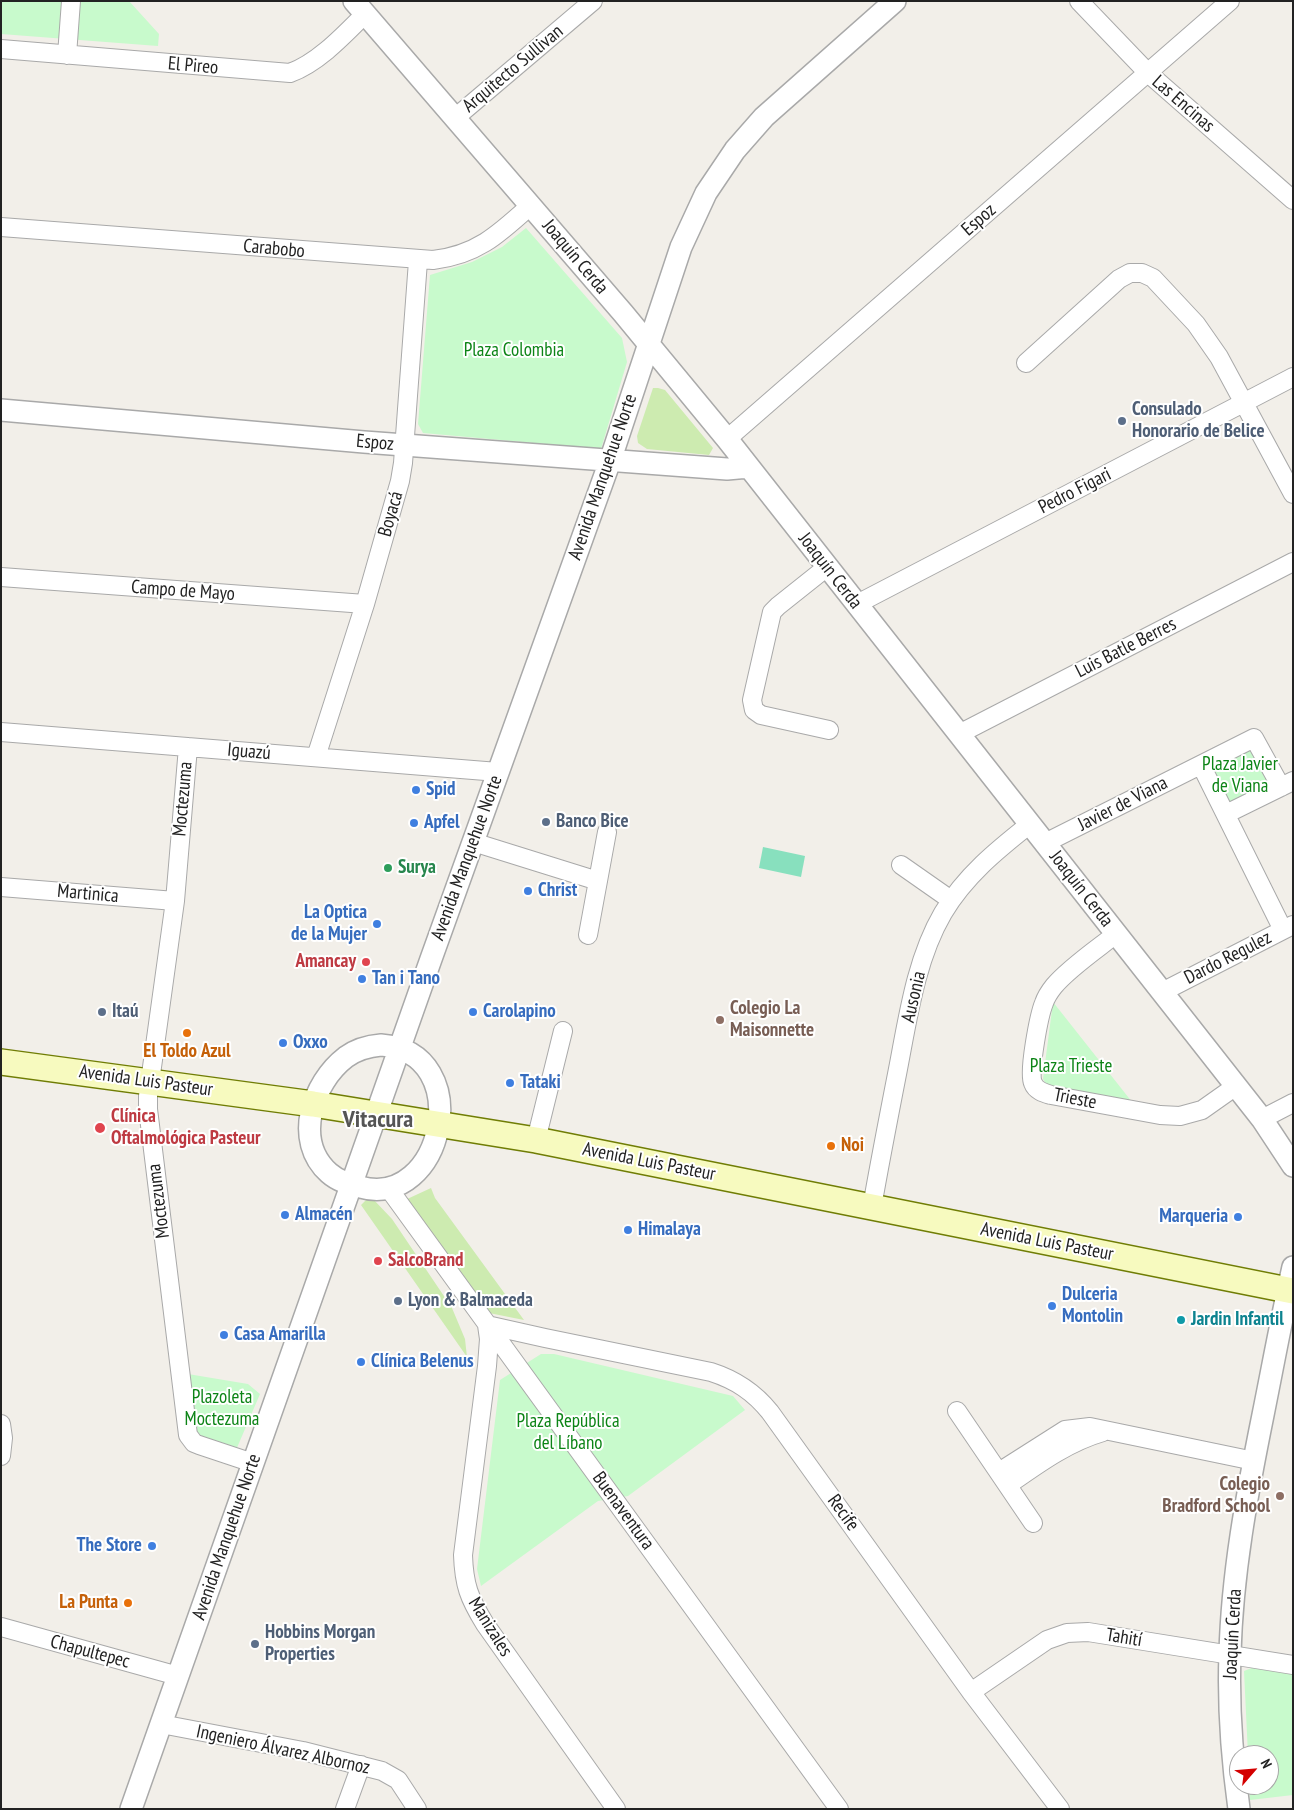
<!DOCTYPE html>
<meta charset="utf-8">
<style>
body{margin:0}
#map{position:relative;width:1294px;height:1810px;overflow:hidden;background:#f2efe9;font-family:"PT Sans Narrow",sans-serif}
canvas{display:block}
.frame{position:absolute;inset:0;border:2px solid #222;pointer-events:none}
.north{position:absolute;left:1229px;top:1745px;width:50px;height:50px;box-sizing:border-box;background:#fff;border:1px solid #a7a7a7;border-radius:50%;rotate:63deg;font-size:14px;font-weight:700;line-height:20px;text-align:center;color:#222}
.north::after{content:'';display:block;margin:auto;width:18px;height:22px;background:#d40000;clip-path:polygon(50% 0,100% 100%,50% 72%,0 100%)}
</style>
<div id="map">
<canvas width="1294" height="1810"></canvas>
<div class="frame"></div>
<div class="north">N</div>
</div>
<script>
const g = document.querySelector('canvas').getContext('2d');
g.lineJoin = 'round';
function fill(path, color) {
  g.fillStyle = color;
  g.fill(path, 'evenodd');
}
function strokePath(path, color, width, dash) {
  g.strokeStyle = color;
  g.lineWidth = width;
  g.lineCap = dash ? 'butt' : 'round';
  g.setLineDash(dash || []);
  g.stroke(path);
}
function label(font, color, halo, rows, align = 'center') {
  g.font = font + ' "PT Sans Narrow",sans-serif';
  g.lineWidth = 4;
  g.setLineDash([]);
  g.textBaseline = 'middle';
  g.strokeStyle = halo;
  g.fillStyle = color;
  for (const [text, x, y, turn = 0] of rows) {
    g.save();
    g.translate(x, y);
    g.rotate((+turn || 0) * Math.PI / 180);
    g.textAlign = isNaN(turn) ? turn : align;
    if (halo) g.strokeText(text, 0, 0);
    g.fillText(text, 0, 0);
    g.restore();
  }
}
const grass = new Path2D(`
 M653,388h5l7,2 48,58 -4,7 -62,-6 -9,-6 -1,-7z
 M431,1188l4,10 89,122 -35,-7 -84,-113z
 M367,1199l7,1 18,19 60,89 13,31 2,18 -106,-152z`);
const park = new Path2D(`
 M1,1h128l30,33 -1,12 -157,-12z
 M526,228l96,110 5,24 -26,87 -178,-16 -5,-9 12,-149 42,-13 30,-15z
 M1252,742l22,44 -45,24 -23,-45z
 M1053,1002l83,105 -87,-18 -6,-10z
 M541,1354h13l179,42 12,14 -117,86 -30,5 -117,85 -4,-17 23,-189z
 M188,1374l60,10 12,10 -24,56 -34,-11 -6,-7z
 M1254,1667l39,5v123l-43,5 -1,-15h20v-30h-21l-4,-84z`);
const pitch = new Path2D(`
 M763,847l42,9 -4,21 -42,-9z`);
const minor = new Path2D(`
 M1079,1l69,72 145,127
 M1,49l289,24c28,-10 54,-38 75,-59
 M67,55l4,-54
 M455,118l138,-117
 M1,227l432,33c44,-5 66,-26 98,-55
 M1026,363l93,-84 11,-6h12l11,5 43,46 23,33 74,137
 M727,439l503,-438
 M827,567l-49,39 -6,6 -20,88 2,10 7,5 68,15
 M1,577l364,27
 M857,604l436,-227
 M1,732l497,40
 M959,734l334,-172
 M188,747l-13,154 -27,195v13l40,326 6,8 5,2 54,18
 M316,757l49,-153 35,-123 3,-18 15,-202
 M1201,765l82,165
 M1226,814l67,-33
 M473,842l125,39
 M1045,843l209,-105 27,49
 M901,865l50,35
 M1,887l174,14
 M1116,934c-19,15 -47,34 -62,52 -4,5 -8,11 -10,17 -5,12 -16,70 -11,80 3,8 11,10 18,12l109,20 20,1 22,-6 34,-24
 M588,935l19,-103
 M1162,992l131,-67
 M1262,1119l31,-16
 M536,1140l27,-109
 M389,1189l450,620
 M872,1207c8,-46 17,-92 26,-138 10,-52 18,-110 45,-156 22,-37 54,-63 87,-89
 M957,1411l76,112
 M1,1424l2,14 -2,18
 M999,1472l66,-42 25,-3 164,34
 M1008,1485c30,-21 60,-43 95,-53
 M1,1627l177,49
 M971,1692l76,-52 20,-7 21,-1 205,33
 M161,1724l142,27 79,20 16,9 19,29
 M345,1809l16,-44
 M616,1809l-131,-185c-16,-26 -21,-39 -22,-69l24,-189 2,-27 -2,-14 58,13 166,34c25,8 43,20 59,40l201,280 89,117`);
const tertiary = new Path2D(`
 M354,1l269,312 104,126 535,680 31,47
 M1,410l363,32 363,27 22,-2
 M381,1045c97,7 62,166 -21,142 -11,-3 -22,-6 -31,-14 -36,-32 -17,-90 17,-116 11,-8 23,-11 35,-12z
 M131,1809l300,-850 179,-498 71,-214 25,-54 29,-43 29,-33 131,-116
 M1239,1809c-7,-51 -11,-103 -9,-155 2,-80 17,-160 33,-239 10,-50 19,-99 30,-148`);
const secondary = new Path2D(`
 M1,1062l312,42 223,36 757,151`);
const markers = [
 [1122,421,5,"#5c6f8a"],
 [416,790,5,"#3f7fe0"],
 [546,822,5,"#5c6f8a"],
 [414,823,5,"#3f7fe0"],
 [388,868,5,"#2e9e5b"],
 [528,891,5,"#3f7fe0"],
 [377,924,5,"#3f7fe0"],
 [366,962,5,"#e0444e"],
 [362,979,5,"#3f7fe0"],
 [102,1012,5,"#5c6f8a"],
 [473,1012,5,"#3f7fe0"],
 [720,1020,5,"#8d6e63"],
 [187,1033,5,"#e8710a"],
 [283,1043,5,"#3f7fe0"],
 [510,1083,5,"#3f7fe0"],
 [100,1128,6,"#e0444e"],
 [831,1146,5,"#e8710a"],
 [285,1215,5,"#3f7fe0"],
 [1238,1217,5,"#3f7fe0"],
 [628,1230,5,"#3f7fe0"],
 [378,1261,5,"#e0444e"],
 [398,1301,5,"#5c6f8a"],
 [1052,1306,5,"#3f7fe0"],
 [1181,1320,5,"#0f9aa8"],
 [224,1335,5,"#3f7fe0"],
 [361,1362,5,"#3f7fe0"],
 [1280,1496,5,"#8d6e63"],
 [152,1546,5,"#3f7fe0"],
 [128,1603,5,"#e8710a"],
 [255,1644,5,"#5c6f8a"]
];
const streetNames = [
 ["El Pireo",193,66,5],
 ["Arquitecto Sullivan",513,69,-40],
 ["Las Encinas",1183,104,41],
 ["Espoz",979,220,-41],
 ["Carabobo",274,249,5],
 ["Joaquín Cerda",575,257,50],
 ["Espoz",375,443,5],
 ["Avenida Manquehue Norte",603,477,-71],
 ["Pedro Figari",1075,491,-27],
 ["Boyacá",391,514,-74],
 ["Joaquín Cerda",830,571,52],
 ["Campo de Mayo",183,591,4],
 ["Luis Batle Berres",1126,648,-27],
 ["Iguazú",249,752,5],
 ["Moctezuma",183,799,-85],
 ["Javier de Viana",1123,804,-27],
 ["Avenida Manquehue Norte",467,858,-70],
 ["Joaquín Cerda",1081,889,52],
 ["Martinica",88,894,5],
 ["Dardo Regulez",1228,958,-27],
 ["Ausonia",914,997,-77],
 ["Avenida Luis Pasteur",146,1081,8],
 ["Trieste",1075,1099,11],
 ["Avenida Luis Pasteur",649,1162,11],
 ["Moctezuma",159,1201,-97],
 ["Avenida Luis Pasteur",1047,1242,11],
 ["Buenaventura",623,1511,54],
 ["Recife",843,1513,54],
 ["Avenida Manquehue Norte",227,1537,-71],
 ["Manizales",490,1627,58],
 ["Joaquín Cerda",1233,1634,-87],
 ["Tahití",1124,1638,9],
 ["Chapultepec",90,1652,15],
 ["Ingeniero Álvarez Albornoz",283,1750,12]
];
const parkNames = [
 ["Plaza Colombia",514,351],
 ["Plaza Javier",1240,765],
 ["de Viana",1240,787],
 ["Plaza Trieste",1071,1067],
 ["Plazoleta",222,1398],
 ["Moctezuma",222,1420],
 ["Plaza República",568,1422],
 ["del Líbano",568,1444]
];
const serviceNames = [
 ["Consulado",1132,410],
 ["Honorario de Belice",1132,432],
 ["Banco Bice",556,822],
 ["Itaú",112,1012],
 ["Lyon & Balmaceda",408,1301],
 ["Hobbins Morgan",265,1633],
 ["Properties",265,1655]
];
const shopNames = [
 ["Spid",426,790],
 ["Apfel",424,823],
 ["Christ",538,891],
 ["La Optica",367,913,"right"],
 ["de la Mujer",367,935,"right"],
 ["Tan i Tano",372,979],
 ["Carolapino",483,1012],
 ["Oxxo",293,1043],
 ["Tataki",520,1083],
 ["Almacén",295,1215],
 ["Marqueria",1228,1217,"right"],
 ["Himalaya",638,1230],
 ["Dulceria",1062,1295],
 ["Montolin",1062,1317],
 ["Casa Amarilla",234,1335],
 ["Clínica Belenus",371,1362],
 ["The Store",142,1546,"right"]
];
const leisureNames = [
 ["Surya",398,868]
];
const healthNames = [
 ["Amancay",356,962,"right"],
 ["Clínica",111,1117],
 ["Oftalmológica Pasteur",111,1139],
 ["SalcoBrand",388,1261]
];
const educationNames = [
 ["Colegio La",730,1009],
 ["Maisonnette",730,1031],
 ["Colegio",1270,1485,"right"],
 ["Bradford School",1270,1507,"right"]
];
const foodNames = [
 ["El Toldo Azul",187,1052],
 ["Noi",841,1146,"left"],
 ["La Punta",118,1603,"right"]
];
const cultureNames = [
 ["Jardin Infantil",1191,1320]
];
const districtNames = [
 ["Vitacura",378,1120]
];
fill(grass, '#cdebb0');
fill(park, '#c8facc');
fill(pitch, '#88e0be');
strokePath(minor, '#a9a9a9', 20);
strokePath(tertiary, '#a9a9a9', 24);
strokePath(secondary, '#707d05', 28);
strokePath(minor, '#fff', 18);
strokePath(tertiary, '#fff', 21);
strokePath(secondary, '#f7fabf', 25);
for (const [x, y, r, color] of markers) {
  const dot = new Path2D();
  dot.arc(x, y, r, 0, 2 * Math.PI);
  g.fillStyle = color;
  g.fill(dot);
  strokePath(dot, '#fff', 2);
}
label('19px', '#222', '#fff', streetNames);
label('19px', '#0c8416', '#fff', parkNames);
label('bold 19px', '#4e5e75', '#fff', serviceNames, 'left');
label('bold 19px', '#366cbe', '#fff', shopNames, 'left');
label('bold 19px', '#27864d', '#fff', leisureNames, 'left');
label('bold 19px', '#be3a42', '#fff', healthNames, 'left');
label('bold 19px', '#785e54', '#fff', educationNames, 'left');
label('bold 19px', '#c56008', '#fff', foodNames);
label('bold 19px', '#0d838f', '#fff', cultureNames, 'left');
label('bold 24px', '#555', '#fff', districtNames);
</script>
